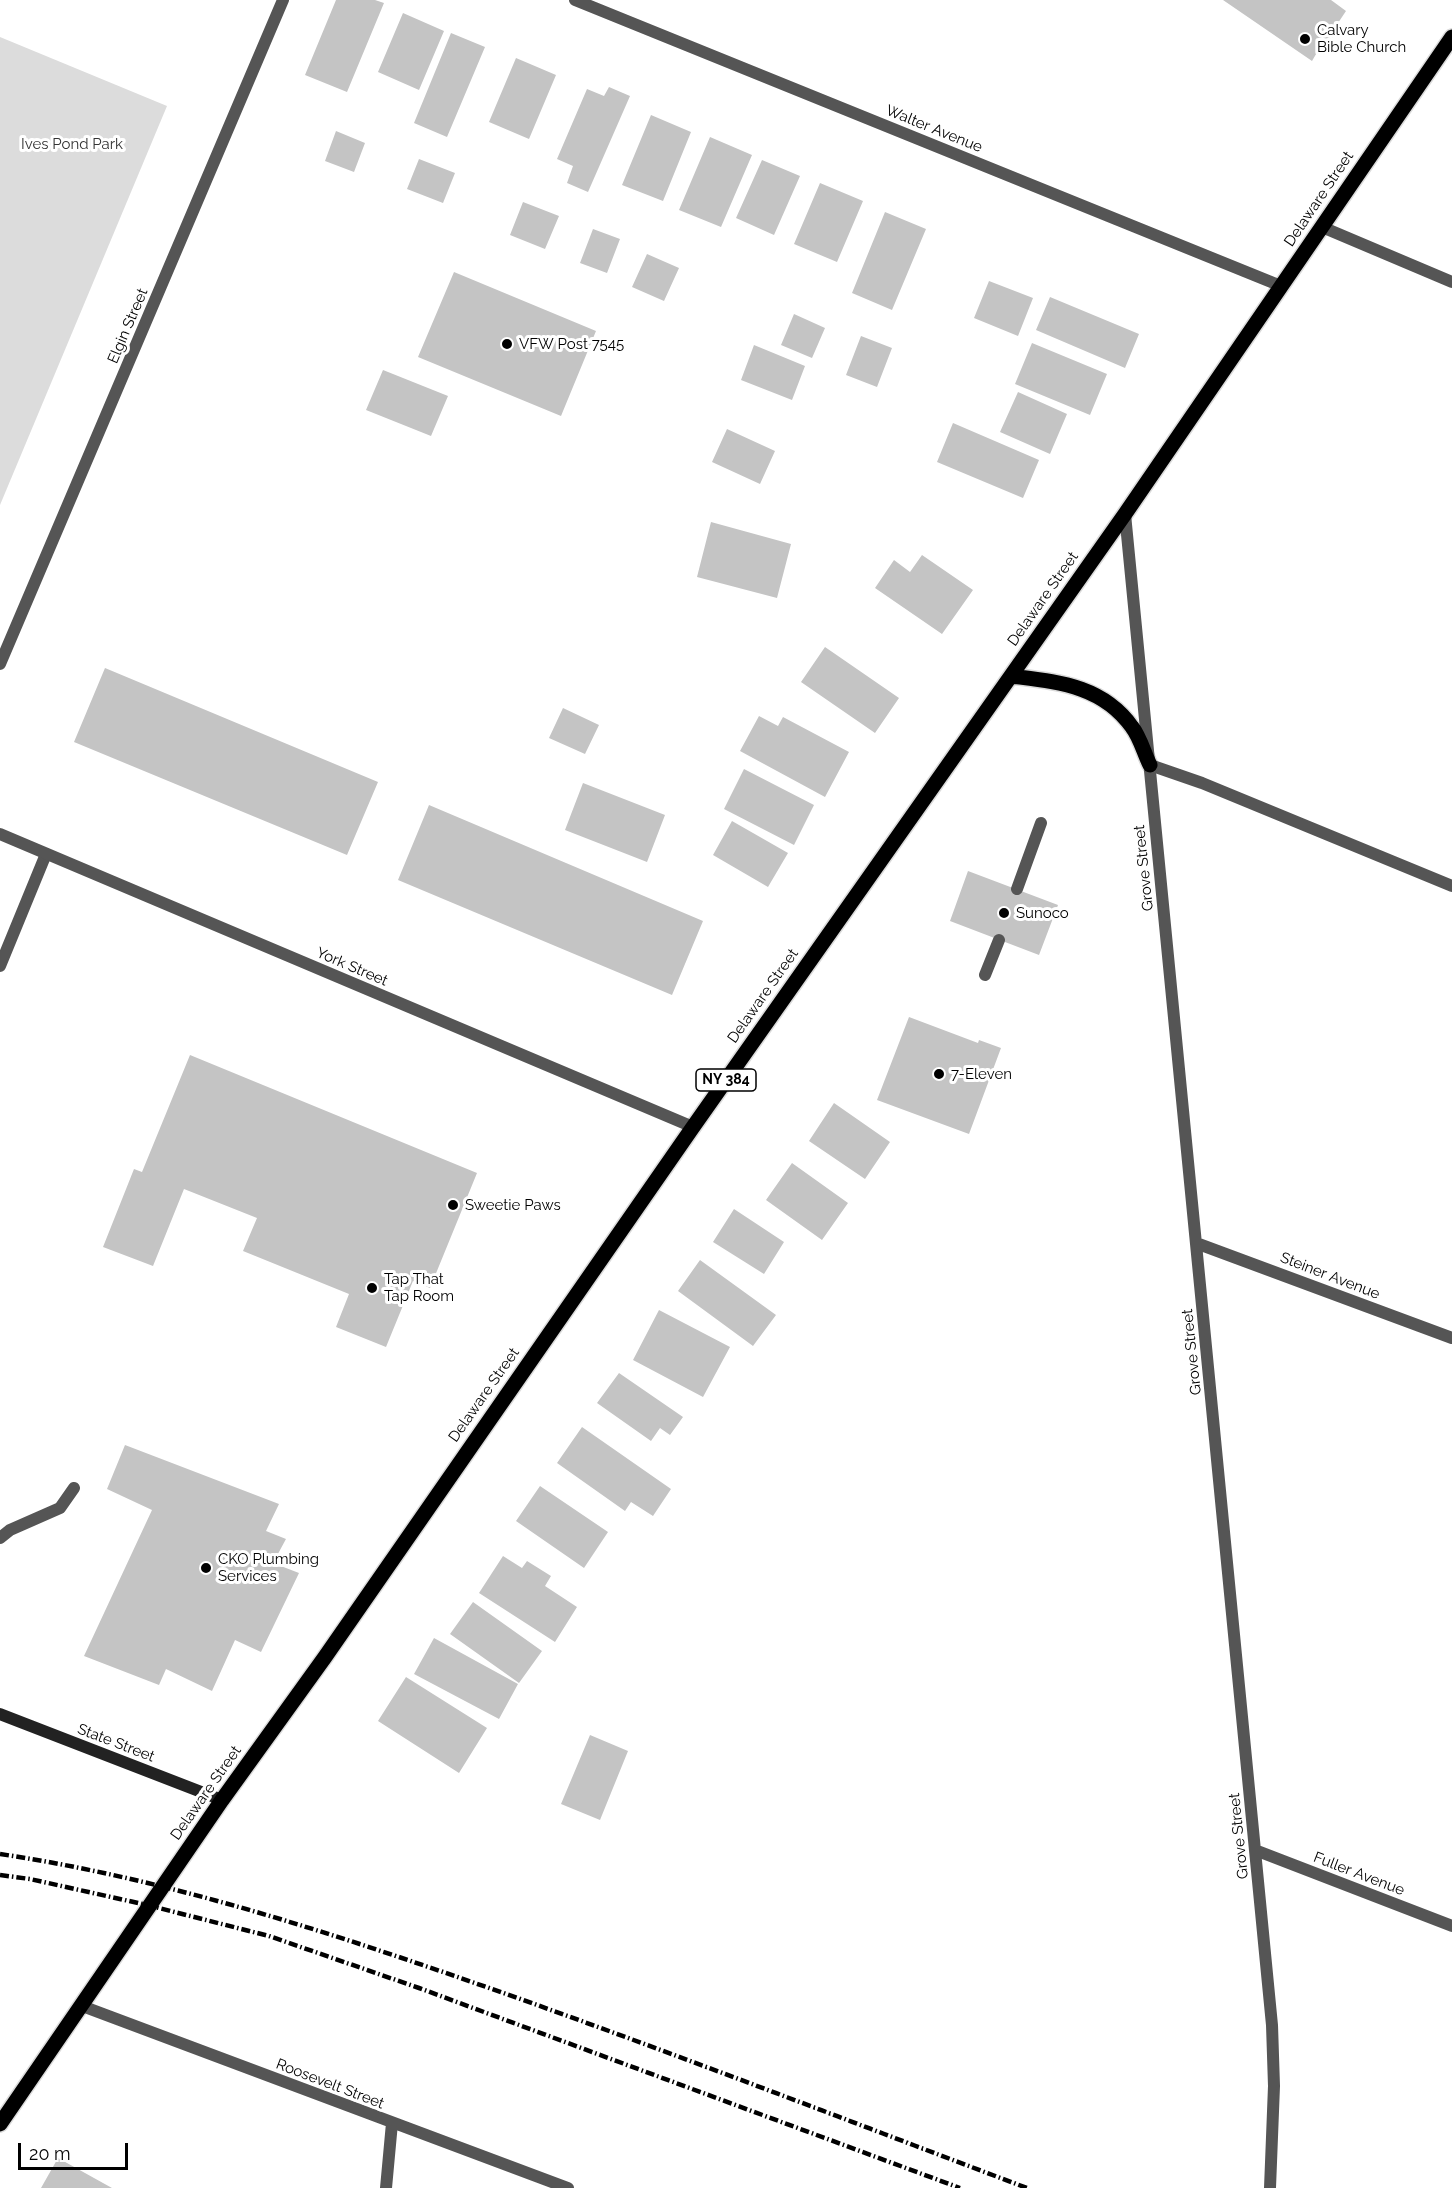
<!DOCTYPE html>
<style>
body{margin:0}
#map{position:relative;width:1452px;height:2188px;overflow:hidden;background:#fff;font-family:Raleway,sans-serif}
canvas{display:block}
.scale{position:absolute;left:18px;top:2143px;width:110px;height:27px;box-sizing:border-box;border:3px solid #000;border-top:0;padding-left:8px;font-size:18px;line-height:21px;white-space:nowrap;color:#000;-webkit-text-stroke:4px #fff;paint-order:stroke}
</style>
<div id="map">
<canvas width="1452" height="2188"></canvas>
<div class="scale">20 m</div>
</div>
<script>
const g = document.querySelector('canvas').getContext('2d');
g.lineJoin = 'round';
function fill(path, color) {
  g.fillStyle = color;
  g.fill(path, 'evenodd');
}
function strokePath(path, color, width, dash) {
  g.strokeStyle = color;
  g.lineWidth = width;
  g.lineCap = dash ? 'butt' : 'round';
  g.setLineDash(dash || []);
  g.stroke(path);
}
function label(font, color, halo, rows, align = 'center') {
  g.font = font + ' Raleway,sans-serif';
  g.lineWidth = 6;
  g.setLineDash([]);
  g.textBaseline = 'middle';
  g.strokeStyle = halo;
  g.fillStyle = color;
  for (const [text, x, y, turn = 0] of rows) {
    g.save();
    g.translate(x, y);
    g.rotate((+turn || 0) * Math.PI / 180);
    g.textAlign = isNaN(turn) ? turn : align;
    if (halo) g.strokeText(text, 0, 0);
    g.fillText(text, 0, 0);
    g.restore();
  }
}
const green = new Path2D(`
 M0,37l167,69 -167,399z`);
const building = new Path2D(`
 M336,0h39l9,3 -37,89 -42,-17z
 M1223,0h108l15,11 -8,12 1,6 -16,21 -4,-1 -7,12z
 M403,13l41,18 -25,59 -41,-18z
 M451,33l34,14 -38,90 -33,-14z
 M516,58l40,17 -27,64 -40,-17z
 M609,87l21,9 -42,96 -21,-9 6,-17 -16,-7 30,-70 17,7z
 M651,115l40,17 -28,69 -41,-16z
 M336,131l29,12 -11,29 -29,-11z
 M710,137l42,18 -31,72 -42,-17z
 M419,159l36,14 -12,30 -36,-14z
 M762,160l38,16 -26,59 -38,-17z
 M820,183l43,18 -26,61 -43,-18z
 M523,202l36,14 -14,33 -35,-14z
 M885,212l41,17 -34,81 -40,-17z
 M593,229l27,10 -13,34 -27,-10z
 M647,254l32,14 -15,33 -32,-14z
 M454,272l142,59 -35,85 -143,-59z
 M989,281l44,17 -15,38 -44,-18z
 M1050,297l89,37 -14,34 -89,-38z
 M794,314l31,14 -13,30 -31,-13z
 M861,336l31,12 -15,39 -31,-12z
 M1032,343l75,31 -17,41 -75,-31z
 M754,345l51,21 -13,34 -51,-20z
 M383,370l65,26 -17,40 -65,-26z
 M1018,392l49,22 -17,40 -50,-22z
 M953,423l86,37 -16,38 -86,-36z
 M727,429l48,22 -15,33 -48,-22z
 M711,522l80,22 -14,54 -80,-21z
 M922,555l51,35 -31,44 -67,-46 19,-28 16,12z
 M825,647l74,51 -24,35 -74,-51z
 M105,668l273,114 -31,73 -273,-113z
 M563,708l36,17 -14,29 -36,-16z
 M759,716l19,10 5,-9 66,35 -24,45 -85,-46z
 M744,769l70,36 -20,40 -70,-36z
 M583,783l82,32 -18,47 -82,-32z
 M429,805l274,116 -31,74 -274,-115z
 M732,821l56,32 -20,34 -55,-32z
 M968,871l90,34 -19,50 -89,-34z
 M909,1017l69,26 1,-3 22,8 -32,86 -92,-34z
 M190,1055l287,118 -47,115 -17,-7 -27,66 -50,-20 13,-33 -106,-43 14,-33 -73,-29 -31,77 -50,-19 31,-78 8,3z
 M834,1103l56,39 -25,37 -56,-38z
 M792,1163l56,40 -26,37 -56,-40z
 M734,1209l50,33 -20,32 -51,-32z
 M700,1260l76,55 -23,31 -75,-55z
 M659,1310l71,37 -27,50 -70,-37z
 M619,1373l64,44 -13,18 -10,-7 -9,13 -54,-38z
 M582,1427l89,62 -18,27 -22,-14 -6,9 -68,-48z
 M125,1445l154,59 -13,27 20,8 -13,24 26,10 -38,79 -26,-12 -23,51 -46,-22 -7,16 -75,-29 68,-146 -45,-21z
 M540,1486l68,46 -24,36 -68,-47z
 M503,1556l19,12 5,-7 24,15 -6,10 32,21 -22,35 -76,-49z
 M473,1602l69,49 -23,32 -69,-49z
 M434,1638l84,46 -19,35 -85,-45z
 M406,1677l81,51 -28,45 -81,-52z
 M590,1735l38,16 -28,69 -39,-16z
 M58,2158l54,30h-71z`);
const lane = new Path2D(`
 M1150,765l52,18 250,103
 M1017,889l24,-66
 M0,966l46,-112
 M985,975l14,-35
 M0,1538l10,-8 50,-22 14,-20`);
const street = new Path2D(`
 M575,0l706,286
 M1322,227l130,55
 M1125,514l147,1511 2,61 -4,102
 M0,664l283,-664
 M0,834l693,293
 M1196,1243l256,95
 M1255,1850l197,76
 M82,2006l486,182
 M386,2188l6,-65`);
const secondary = new Path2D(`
 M0,1714l222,86`);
const primary = new Path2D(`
 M1011,676c46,6 91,9 121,51 8,10 12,26 18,38
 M0,2124l222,-324 103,-143 368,-530 432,-613 327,-477`);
const rail = new Path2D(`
 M0,1854c168,25 332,79 492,135 179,63 357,132 535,199
 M0,1875l30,4 117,26 122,31 150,52 541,200`);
const markers = [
 [1305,39,6,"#000"],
 [507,344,6,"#000"],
 [1004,913,6,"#000"],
 [939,1074,6,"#000"],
 [453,1205,6,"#000"],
 [372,1288,6,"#000"],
 [206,1568,6,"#000"]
];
const shields = [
 [726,1080,60]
];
const shieldNames = [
 ["NY 384",726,1080]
];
const poiNames = [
 ["Calvary",1317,30],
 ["Bible Church",1317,47],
 ["VFW Post 7545",519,344],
 ["Sunoco",1016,913],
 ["7-Eleven",951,1074],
 ["Sweetie Paws",465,1205],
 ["Tap That",384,1279],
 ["Tap Room",384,1296],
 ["CKO Plumbing",218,1559],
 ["Services",218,1576]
];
const streetNames = [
 ["Walter Avenue",934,129,22],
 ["Delaware Street",1319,199,-56],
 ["Elgin Street",128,326,-67],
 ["Delaware Street",1043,599,-55],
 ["Grove Street",1144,868,-96],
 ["York Street",352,967,23],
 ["Delaware Street",763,996,-55],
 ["Steiner Avenue",1330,1276,21],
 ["Grove Street",1192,1352,-96],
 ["Delaware Street",484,1395,-55],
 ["State Street",116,1743,21],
 ["Delaware Street",206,1793,-55],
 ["Grove Street",1239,1836,-96],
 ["Fuller Avenue",1359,1874,21],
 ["Roosevelt Street",330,2084,21]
];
const parkNames = [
 ["Ives Pond Park",72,144]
];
fill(green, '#dcdcdc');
fill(building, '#c4c4c4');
strokePath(primary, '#dbdbdb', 18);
strokePath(lane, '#555', 12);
strokePath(street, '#555', 12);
strokePath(secondary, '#222', 12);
strokePath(primary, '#000', 15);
strokePath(rail, '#000', 4.5, [9, 3, 1.5, 3]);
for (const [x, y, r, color] of markers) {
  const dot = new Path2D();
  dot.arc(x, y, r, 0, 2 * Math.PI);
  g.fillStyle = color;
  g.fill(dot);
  strokePath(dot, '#fff', 2);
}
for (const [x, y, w] of shields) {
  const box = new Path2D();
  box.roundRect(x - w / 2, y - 11, w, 22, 4.5);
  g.fillStyle = '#fff';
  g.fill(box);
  strokePath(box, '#000', 1.5);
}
label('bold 14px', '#000', null, shieldNames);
label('15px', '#000', '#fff', poiNames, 'left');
label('15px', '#000', '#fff', streetNames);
label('15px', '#333', '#fff', parkNames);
</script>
